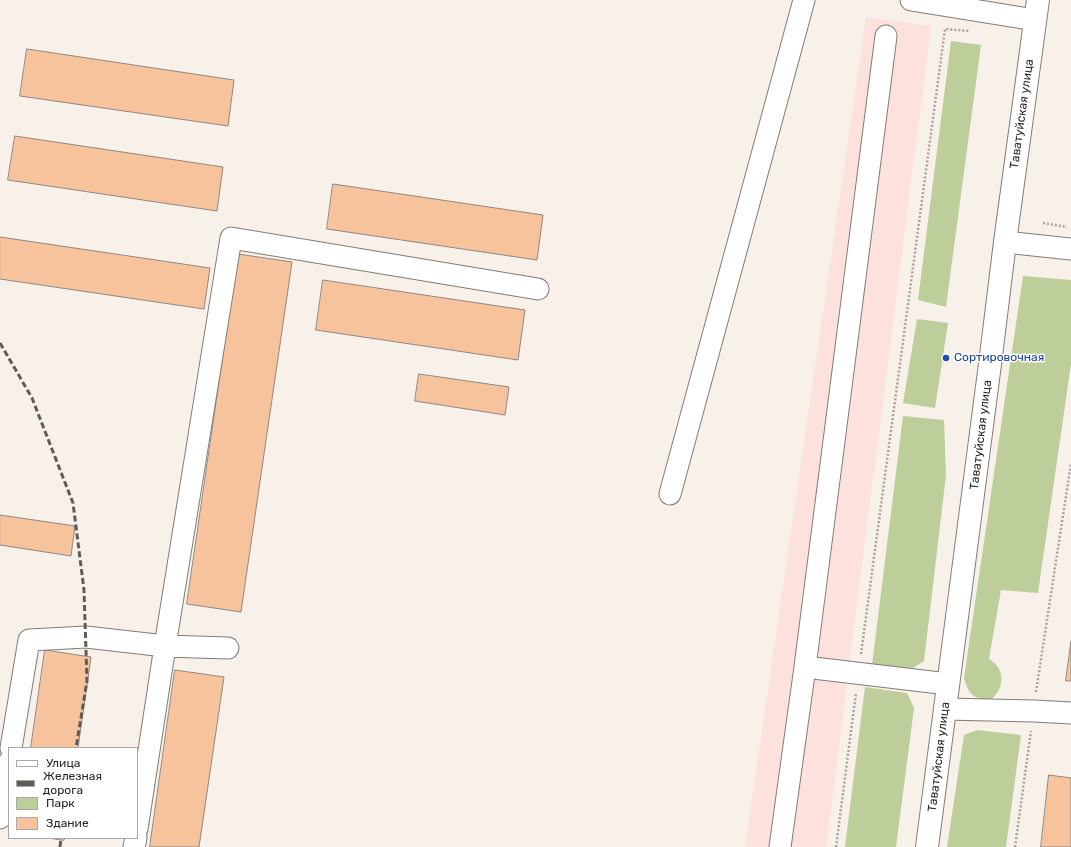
<!DOCTYPE html>
<meta charset="utf-8">
<style>
body{margin:0}
#map{position:relative;width:1071px;height:847px;overflow:hidden;background:#f8f1e9;font-family:Rubik,sans-serif}
canvas{display:block}
.legend{position:absolute;left:8px;top:747px;width:130px;height:92px;box-sizing:border-box;background:#fff;border:1px solid #aaa9a8;margin:0;padding:5px 7px;list-style:none;font-size:12px;color:#2a2825}
.legend li{display:flex;align-items:center;gap:8px;height:20px}
.legend b{width:20px;border:1px solid #aaa9a8}
</style>
<div id="map">
<canvas width="1071" height="847"></canvas>
<ul class="legend">
<li><b style="height:5px;background:#fff"></b>Улица</li>
<li><b style="height:5px;background:#5f5c58"></b>Железная дорога</li>
<li><b style="height:11px;background:#bece9b"></b>Парк</li>
<li><b style="height:11px;background:#f6c39d"></b>Здание</li>
</ul>
</div>
<script>
const g = document.querySelector('canvas').getContext('2d');
g.lineJoin = 'round';
function fill(path, color) {
  g.fillStyle = color;
  g.fill(path, 'evenodd');
}
function strokePath(path, color, width, dash) {
  g.strokeStyle = color;
  g.lineWidth = width;
  g.lineCap = dash ? 'butt' : 'round';
  g.setLineDash(dash || []);
  g.stroke(path);
}
function label(font, color, halo, rows, align = 'center') {
  g.font = font + ' Rubik,sans-serif';
  g.lineWidth = 3;
  g.setLineDash([]);
  g.textBaseline = 'middle';
  g.strokeStyle = halo;
  g.fillStyle = color;
  for (const [text, x, y, turn = 0] of rows) {
    g.save();
    g.translate(x, y);
    g.rotate((+turn || 0) * Math.PI / 180);
    g.textAlign = isNaN(turn) ? turn : align;
    if (halo) g.strokeText(text, 0, 0);
    g.fillText(text, 0, 0);
    g.restore();
  }
}
const industrial = new Path2D(`
 M866,17l65,9 -105,821h-81z`);
const green = new Path2D(`
 M951,41l30,4 -35,262 -28,-7z
 M1023,276l48,4v84l-33,229 -37,-3 -12,69c17,9 16,31 1,41 -18,-2 -21,-5 -26,-22z
 M917,319l31,4 -13,85 -32,-5z
 M903,416l41,4 2,55 -22,186 -11,7 -41,-3z
 M865,687l42,6 7,15 -18,139h-51z
 M977,730l44,5 -15,112h-59l17,-112z`);
const building = new Path2D(`
 M27,49l207,31 -6,46 -208,-30z
 M15,136l208,31 -6,44 -209,-31z
 M333,184l210,31 -6,45 -210,-31z
 M0,237l210,31 -6,41 -204,-30z
 M238,254l54,8 -51,350 -54,-8z
 M323,280l202,30 -7,50 -202,-30z
 M419,374l90,13 -4,28 -90,-14z
 M0,515l75,11 -4,30 -71,-11z
 M1071,641v40h-5z
 M45,650l46,7 -13,91h-47z
 M175,670l49,7 -25,170h-49z
 M1049,775l22,3v69h-30z
 M48,838h17l-1,2z`);
const path = new Path2D(`
 M1043,223l24,4
 M861,654l84,-625 24,2
 M1036,692l35,-229
 M836,847l20,-154
 M1015,847l16,-116`);
const minor = new Path2D(`
 M911,0l124,20
 M1005,242l66,7
 M670,494l134,-494
 M805,667l143,17
 M945,709l89,2 37,2
 M11,748l18,-108 57,-3 79,9 63,2
 M0,818l9,-56
 M137,829l28,-183 66,-408 307,51
 M134,847l2,-9
 M780,847l25,-180 81,-631`);
const major = new Path2D(`
 M927,847l63,-483 15,-122 33,-242`);
const rail = new Path2D(`
 M0,343l32,55 41,105 11,87 3,91 -11,67
 M60,847l1,-9`);
const markers = [
 [946,358,4,"#1a4fb4"]
];
const streetNames = [
 ["Таватуйская улица",1022,114,-82],
 ["Таватуйская улица",981,435,-83],
 ["Таватуйская улица",939,757,-83]
];
const transitNames = [
 ["Сортировочная",954,358]
];
fill(industrial, '#fce1dd');
fill(green, '#bece9b');
fill(building, '#f6c39d');
strokePath(building, '#8f8782', 1);
strokePath(minor, '#827c76', 23);
strokePath(major, '#827c76', 24);
strokePath(path, '#a8a39d', 2.5, [2, 2]);
strokePath(minor, '#fff', 21);
strokePath(major, '#fff', 22);
strokePath(rail, '#5f5c58', 3, [6, 3]);
for (const [x, y, r, color] of markers) {
  const dot = new Path2D();
  dot.arc(x, y, r, 0, 2 * Math.PI);
  g.fillStyle = color;
  g.fill(dot);
  strokePath(dot, '#fff', 1.5);
}
label('12px', '#2a2825', '#fff', streetNames);
label('12px', '#164399', '#fff', transitNames, 'left');
</script>
